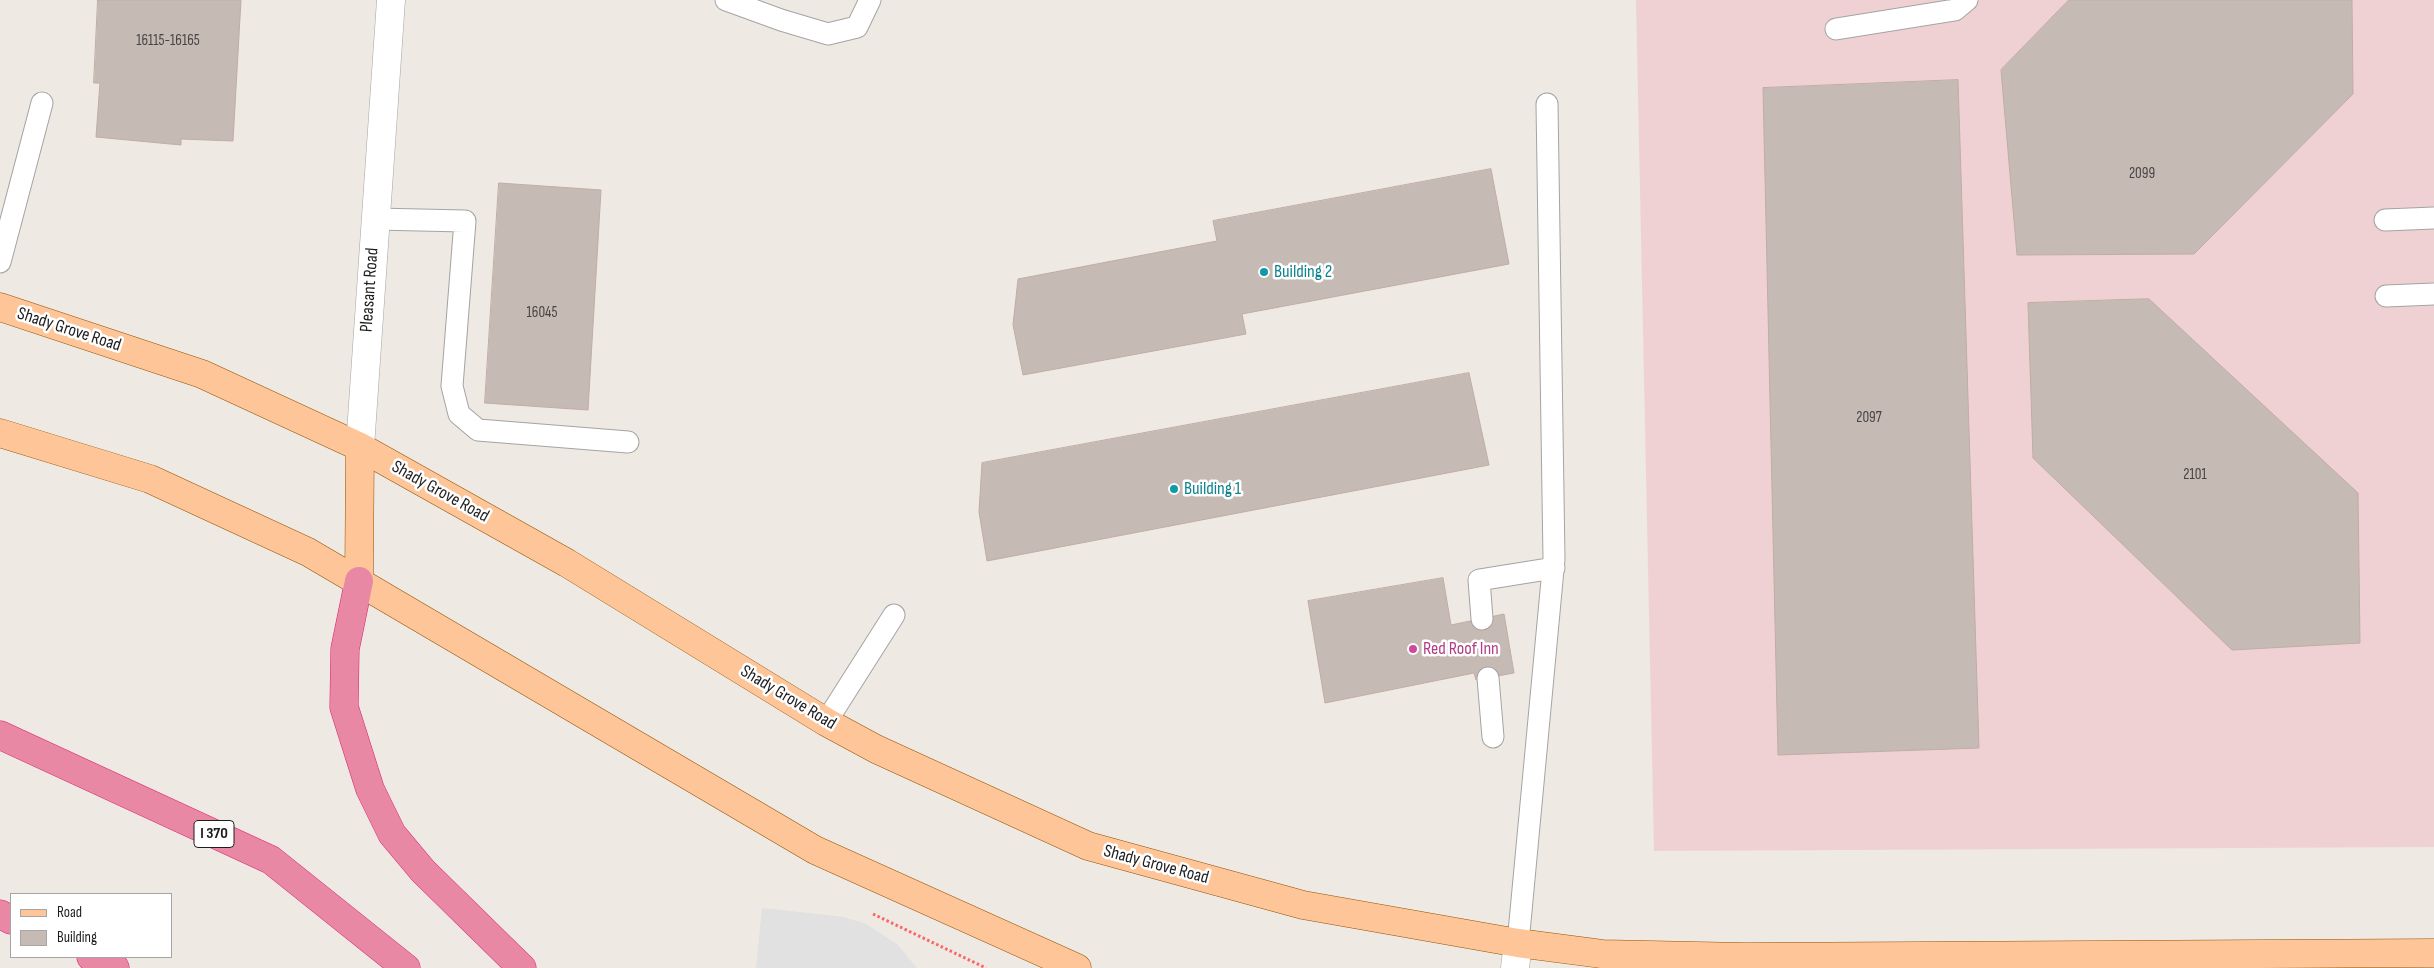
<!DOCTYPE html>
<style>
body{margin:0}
#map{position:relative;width:2434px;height:968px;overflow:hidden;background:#eee9e2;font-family:"Sofia Sans Condensed",sans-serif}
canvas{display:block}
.legend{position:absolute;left:10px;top:893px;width:162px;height:65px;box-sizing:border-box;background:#fff;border:1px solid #a5a5a5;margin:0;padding:6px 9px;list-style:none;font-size:15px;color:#1d1d1d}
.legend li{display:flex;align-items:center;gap:10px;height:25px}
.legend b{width:25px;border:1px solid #a5a5a5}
</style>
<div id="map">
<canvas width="2434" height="968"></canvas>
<ul class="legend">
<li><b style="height:6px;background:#fdc598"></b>Road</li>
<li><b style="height:14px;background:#c6bab5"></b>Building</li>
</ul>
</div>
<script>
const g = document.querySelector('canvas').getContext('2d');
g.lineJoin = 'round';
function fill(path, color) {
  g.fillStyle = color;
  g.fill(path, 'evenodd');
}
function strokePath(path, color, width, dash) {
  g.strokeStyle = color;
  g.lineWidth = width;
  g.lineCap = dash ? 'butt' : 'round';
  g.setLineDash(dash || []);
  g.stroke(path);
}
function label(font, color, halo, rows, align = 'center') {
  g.font = font + ' "Sofia Sans Condensed",sans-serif';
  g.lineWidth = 5;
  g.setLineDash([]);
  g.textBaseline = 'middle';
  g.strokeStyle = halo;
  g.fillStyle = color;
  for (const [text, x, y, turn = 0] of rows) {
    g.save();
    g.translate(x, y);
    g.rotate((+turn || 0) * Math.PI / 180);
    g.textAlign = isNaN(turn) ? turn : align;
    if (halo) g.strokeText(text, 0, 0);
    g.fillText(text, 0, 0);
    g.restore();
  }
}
const commercial = new Path2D(`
 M1636,0h798v847l-780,4z`);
const parking = new Path2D(`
 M762,908l82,9 22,7 32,21 19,23h-161z`);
const building = new Path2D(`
 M98,0h143l-8,141 -52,-2v6l-85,-8 4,-54h-6z
 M2069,0h283l1,94 -159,160 -177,1 -16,-185z
 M1958,80l21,668 -201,7 -15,-667z
 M1491,169l18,95 -267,50 4,20 -223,41 -10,-50 5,-46 199,-38 -4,-20z
 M499,183l102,7 -13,220 -103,-7z
 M2149,299l209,194 2,150 -128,7 -199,-192 -5,-155z
 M1469,373l20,92 -502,96 -8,-49 3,-49z
 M1443,578l8,47 53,-11 10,59 -38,7 -2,-7 -149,30 -17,-102z`);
const path = new Path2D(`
 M873,914l113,54`);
const service = new Path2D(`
 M726,0l55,20 47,14 29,-7 13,-27
 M1836,29l119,-19 12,-10
 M375,219l90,2 -13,165 7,28 19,16 150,12
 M2385,220l49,-2
 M0,262l42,-159
 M2386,296l48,-2
 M1482,619l-3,-39 75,-12
 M1488,678l5,59
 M826,722l68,-107
 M1518,943l36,-384 -7,-455`);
const minor = new Path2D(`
 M360,447l31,-447
 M1515,968l3,-25`);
const primary = new Path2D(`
 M0,307l202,67 158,73 207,116 259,159 50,27 212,97 215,59 215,38 84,11 143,3 689,-4
 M0,433l150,46 158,73 507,298 262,118
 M359,581l1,-134`);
const motorway = new Path2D(`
 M359,581l-14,68 -1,58 26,82 22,45 31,37 99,97
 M0,735l271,125 135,108
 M0,914l11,6
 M91,957l24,11`);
const markers = [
 [1264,272,5,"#0f9aa8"],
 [1174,489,5,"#0f9aa8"],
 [1413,649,5,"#d1479c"]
];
const numberNames = [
 ["16115-16165",168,41],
 ["2099",2142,174],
 ["16045",542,313],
 ["2097",1869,418],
 ["2101",2195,475]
];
const shields = [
 [214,834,40]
];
const shieldNames = [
 ["I 370",214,834]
];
const cultureNames = [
 ["Building 2",1274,272],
 ["Building 1",1184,489]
];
const streetNames = [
 ["Pleasant Road",370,290,-86],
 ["Shady Grove Road",69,330,18],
 ["Shady Grove Road",440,492,29],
 ["Shady Grove Road",788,698,31],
 ["Shady Grove Road",1156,865,15]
];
const hotelNames = [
 ["Red Roof Inn",1423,649]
];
fill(commercial, '#f0d1d3');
fill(parking, '#e1e1e1');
fill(building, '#c6bab5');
strokePath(building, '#c0ada4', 1);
strokePath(service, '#a4a4a4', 23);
strokePath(minor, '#a4a4a4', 29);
strokePath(primary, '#955200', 29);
strokePath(motorway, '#db2177', 29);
strokePath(path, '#fc6568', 3, [2.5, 2.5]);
strokePath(service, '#fff', 21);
strokePath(minor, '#fff', 28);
strokePath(primary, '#fdc598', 28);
strokePath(motorway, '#e888a5', 28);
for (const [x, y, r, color] of markers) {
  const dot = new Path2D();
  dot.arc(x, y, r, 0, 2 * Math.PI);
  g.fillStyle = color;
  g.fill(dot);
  strokePath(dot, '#fff', 2);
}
label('15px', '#474443', null, numberNames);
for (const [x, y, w] of shields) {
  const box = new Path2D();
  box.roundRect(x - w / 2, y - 13.5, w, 27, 4);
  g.fillStyle = '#fff';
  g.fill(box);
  strokePath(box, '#1d1d1d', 1);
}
label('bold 16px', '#1d1d1d', null, shieldNames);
label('18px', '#0d838f', '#fff', cultureNames, 'left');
label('18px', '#1d1d1d', '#fff', streetNames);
label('18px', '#b23c85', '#fff', hotelNames, 'left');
</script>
